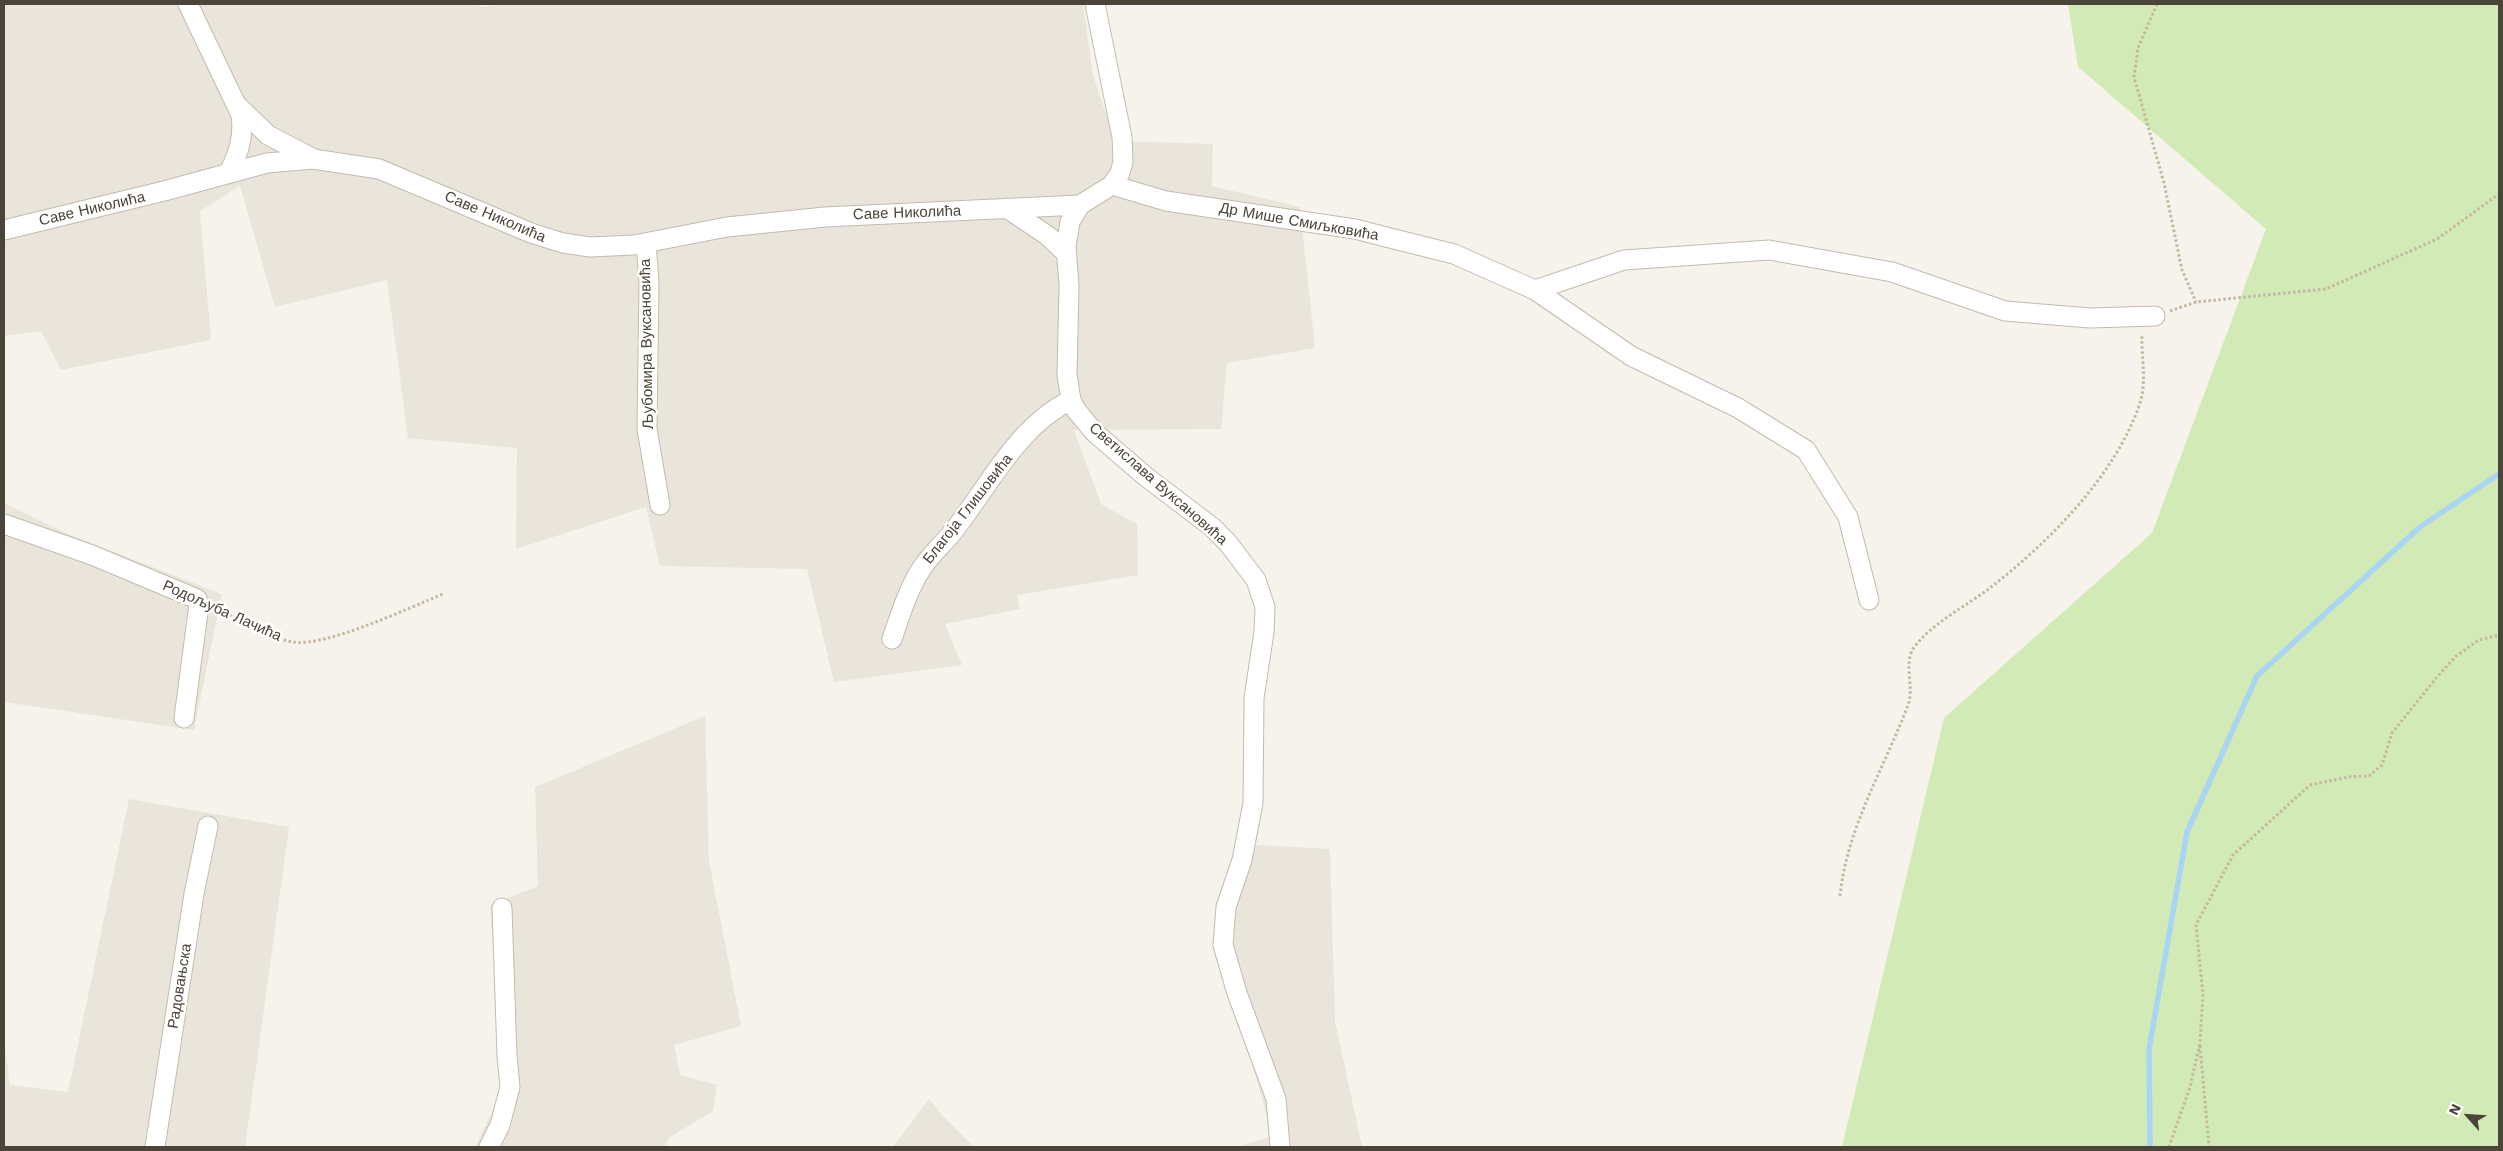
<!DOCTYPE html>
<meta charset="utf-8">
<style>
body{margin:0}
#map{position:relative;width:2503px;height:1151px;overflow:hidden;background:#f6f3ec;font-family:"Work Sans",sans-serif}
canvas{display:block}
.frame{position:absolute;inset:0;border:5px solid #4b4439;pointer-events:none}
.north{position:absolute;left:2443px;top:1091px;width:50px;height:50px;-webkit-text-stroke:4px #fff;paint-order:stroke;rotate:296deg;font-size:14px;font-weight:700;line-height:20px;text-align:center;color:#4b4439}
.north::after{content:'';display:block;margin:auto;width:18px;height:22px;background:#4b4439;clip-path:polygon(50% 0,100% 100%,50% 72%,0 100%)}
</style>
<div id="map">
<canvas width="2503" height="1151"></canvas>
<div class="frame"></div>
<div class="north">N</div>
</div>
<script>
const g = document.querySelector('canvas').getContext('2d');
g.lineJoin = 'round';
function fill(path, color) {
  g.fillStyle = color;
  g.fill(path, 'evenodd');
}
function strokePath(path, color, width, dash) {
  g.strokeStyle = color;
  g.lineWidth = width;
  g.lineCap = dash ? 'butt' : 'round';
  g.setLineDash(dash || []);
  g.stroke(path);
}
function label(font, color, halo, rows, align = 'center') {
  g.font = font + ' "Work Sans",sans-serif';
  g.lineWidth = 5;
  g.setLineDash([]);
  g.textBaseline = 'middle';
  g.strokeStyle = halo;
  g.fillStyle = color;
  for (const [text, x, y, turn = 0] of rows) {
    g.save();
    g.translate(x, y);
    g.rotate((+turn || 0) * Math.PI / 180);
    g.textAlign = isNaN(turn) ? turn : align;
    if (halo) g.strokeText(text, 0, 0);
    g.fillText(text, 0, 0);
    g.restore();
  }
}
const residential = new Path2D(`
 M4,4h474l2,3 29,-3h574l10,71 22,66 98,3 -1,42 88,21 15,141 -88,15 -6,66 -147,1 27,74 36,20 1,51 -121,20 3,14 -75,15 17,41 -128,17 -27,-113 -147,-3 -14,-59 -130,42 1,-101 -109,-10 -21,-158 -112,27 -35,-121 -40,25 11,129 -150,30 -20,-39 -37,5z
 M4,503l64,31 154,60 -28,136 -190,-28z
 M705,716l4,145 32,165 -67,19 6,30 37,10 -4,26 -43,26 -6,10h-189l29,-60 -14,-182 48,-19 -3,-99z
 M129,799l160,28 -44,320h-241v-109l6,47 58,7z
 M1237,844l93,5 5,172 27,126h-125l35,-11 -18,-66 -40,-116z
 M929,1099l14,17 31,31h-81z`);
const green = new Path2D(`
 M2068,4h431v1143h-657l102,-429 208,-185 114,-304 -188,-162z`);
const stream = new Path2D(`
 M2150,1147l-1,-98 38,-217 70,-156 163,-149 79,-53`);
const path = new Path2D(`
 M2157,4l-19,44 -4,29 30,106 18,87 14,32
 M2170,311l26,-9 130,-13 111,-50 62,-45
 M216,608c24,12 51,30 77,34 34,5 115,-34 150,-48
 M1840,896c7,-69 44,-127 68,-191 7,-18 -6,-43 7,-59 19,-24 51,-40 75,-58 59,-46 126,-113 150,-185 7,-21 1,-47 2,-68
 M2200,1046l9,101
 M2169,1147l21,-60 10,-44 3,-49 -7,-69 37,-70 77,-70 38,-8 21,-1 13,-11 10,-32 45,-56 19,-21 23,-16 20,-5`);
const minor = new Path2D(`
 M188,4l53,111c3,21 -2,38 -12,57
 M237,105l31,30 44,23
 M1112,185l54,16 189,28 31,8 68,17 81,36 96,66 107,52 68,42 42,67 21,83
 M1080,205l-10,17 -4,24 3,40 -2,89 4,25 5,10 18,22 51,44 67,51 16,16 28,37 9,27 -1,25 -10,66 -1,105 -11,57 -16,47 -3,38 14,48 39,106 4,48
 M1008,209l40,27 18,17
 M4,230l160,-39 103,-28 46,-4 66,10 152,64 32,10 27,4 44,-2 93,-18 98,-10 255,-12 32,-20 8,-12 3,-11 -1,-25 -27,-133
 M646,243l3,39 -2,147 13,76
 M1535,290l89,-30 145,-10 123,22 113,39 85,7 65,-2
 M4,524l88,31 105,44 2,5 -15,114
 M892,639c8,-23 15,-47 28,-68 8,-14 21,-25 32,-38 36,-45 65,-107 119,-133
 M155,1147l39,-253 14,-68
 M489,1147l11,-22 10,-38 -3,-31 -5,-148`);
const streetNames = [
 ["Саве Николића",92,209,-13],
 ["Саве Николића",907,213,-2],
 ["Саве Николића",495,217,23],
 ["Др Мише Смиљковића",1299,222,10],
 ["Љубомира Вуксановића",647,344,-91],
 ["Светислава Вуксановића",1158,484,41],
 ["Благоја Глишовића",968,509,-52],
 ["Родољуба Лачића",222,611,24],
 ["Радовањска",180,986,-81]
];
fill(residential, '#eae5da');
fill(green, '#d2eab5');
strokePath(stream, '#a9d4f2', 5.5);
strokePath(minor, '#c2bbae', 21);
strokePath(path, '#c4b79f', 3, [2.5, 2.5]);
strokePath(minor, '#fff', 19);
label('15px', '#4b4439', '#fff', streetNames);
</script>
